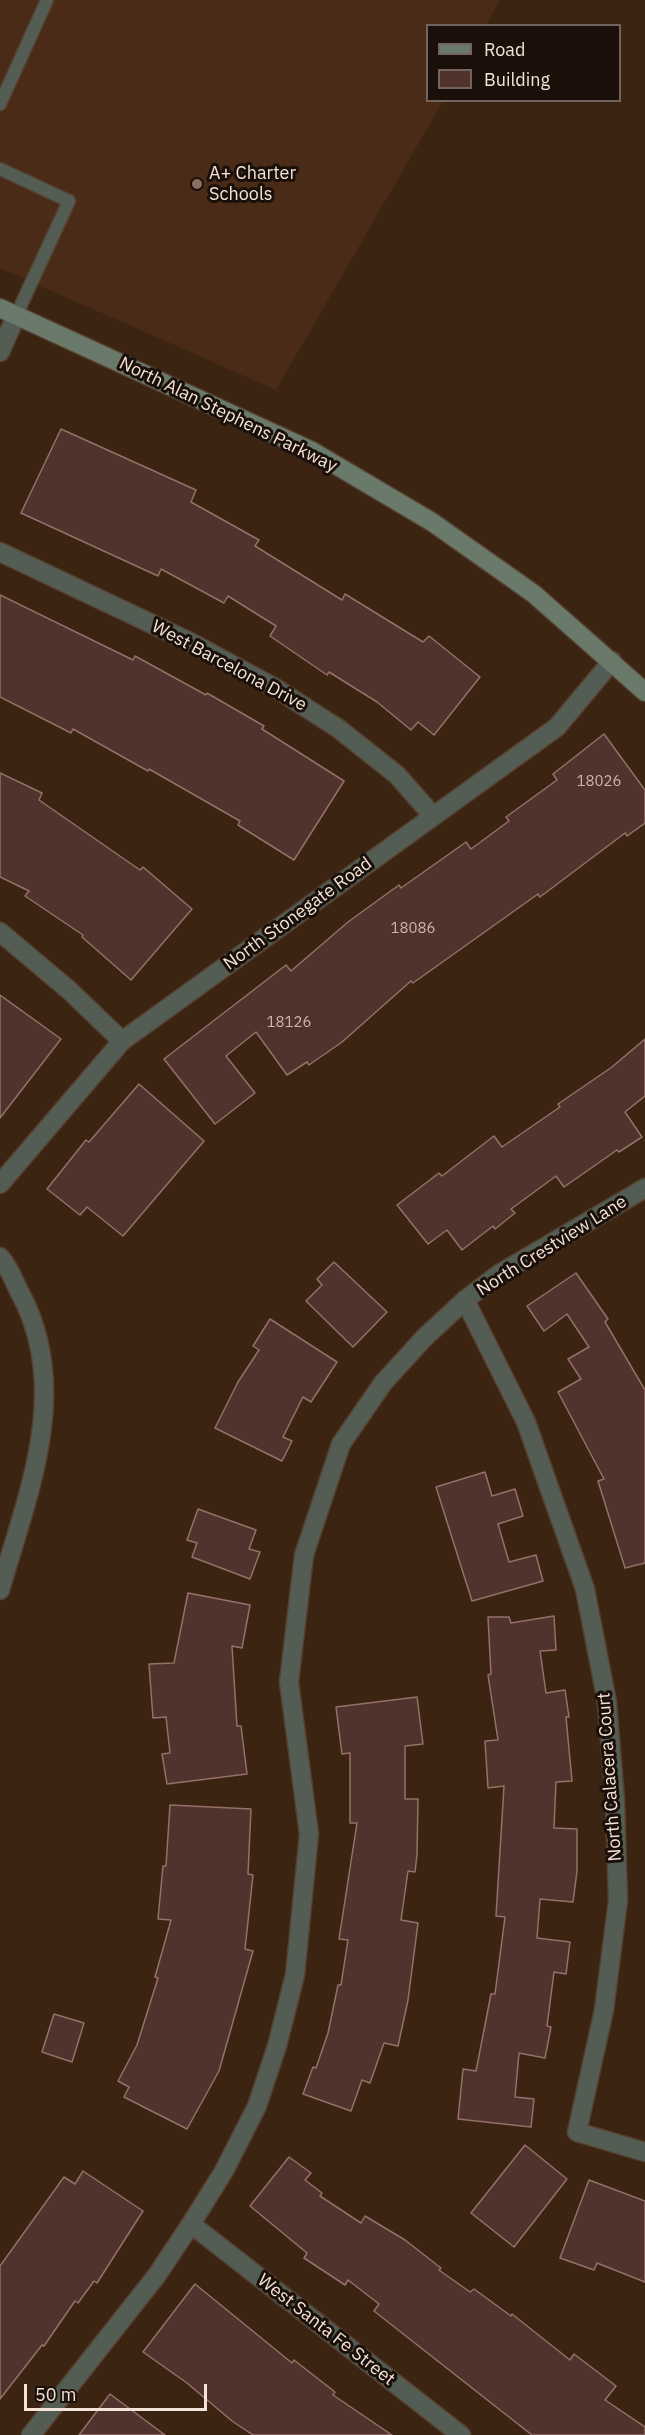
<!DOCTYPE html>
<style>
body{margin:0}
#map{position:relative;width:645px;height:2435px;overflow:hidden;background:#3c2413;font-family:"IBM Plex Sans",sans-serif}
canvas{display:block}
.legend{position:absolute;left:426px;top:24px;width:195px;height:78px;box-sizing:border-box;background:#1b1009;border:2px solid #72645c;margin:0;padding:8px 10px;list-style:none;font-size:18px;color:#f4e3d9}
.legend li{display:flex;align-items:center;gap:12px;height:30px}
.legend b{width:30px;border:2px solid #72645c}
.scale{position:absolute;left:24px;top:2384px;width:183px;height:27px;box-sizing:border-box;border:3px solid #f4e3d9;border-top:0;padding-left:8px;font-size:18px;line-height:21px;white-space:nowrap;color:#f4e3d9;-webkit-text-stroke:4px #1b1009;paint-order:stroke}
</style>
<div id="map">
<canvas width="645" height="2435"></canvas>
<ul class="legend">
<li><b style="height:8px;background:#697a6b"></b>Road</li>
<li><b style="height:16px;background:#50332c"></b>Building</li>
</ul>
<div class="scale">50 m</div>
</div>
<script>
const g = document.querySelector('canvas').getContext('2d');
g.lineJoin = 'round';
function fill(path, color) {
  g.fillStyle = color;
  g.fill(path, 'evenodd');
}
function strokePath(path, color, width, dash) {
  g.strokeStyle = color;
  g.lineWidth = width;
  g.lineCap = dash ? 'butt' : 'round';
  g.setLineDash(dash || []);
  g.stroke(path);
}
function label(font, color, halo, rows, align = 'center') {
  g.font = font + ' "IBM Plex Sans",sans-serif';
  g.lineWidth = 6;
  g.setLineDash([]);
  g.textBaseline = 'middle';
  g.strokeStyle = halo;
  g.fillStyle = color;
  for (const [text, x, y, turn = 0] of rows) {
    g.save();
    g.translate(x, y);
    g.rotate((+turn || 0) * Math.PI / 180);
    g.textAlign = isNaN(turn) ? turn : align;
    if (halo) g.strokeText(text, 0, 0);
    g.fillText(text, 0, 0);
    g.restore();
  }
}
const built = new Path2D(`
 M0,0h500l-14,25 -58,1v74l15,1 -167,289 -276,-122z`);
const building = new Path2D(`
 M61,429l135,61 -5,12 68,38 -4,6 87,54 3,-6 78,48 6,-6 51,41 -46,58 -16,-13 -7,8 -34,-28 -48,-30 -2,3 -57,-39 6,-10 -48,-30 -4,7 -63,-34 -3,7 -137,-63z
 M0,595l133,65 2,-4 71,39 1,-2 57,33 -2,3 82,52 -50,79 -56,-35 2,-4 -91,-52 -1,2 -75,-42 -2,4 -71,-36z
 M604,734l41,56v33l-18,13 -2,-3 -85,64 -2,-3 -125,89 -2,-2 -69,61 -33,23 -2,-3 -20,13 -31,-43 -30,24 29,37 -40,31 -51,-65 122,-94 5,6 57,-49 51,-37 2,3 65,-46 5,7 38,-28 -3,-4 51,-37 -4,-6z
 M0,773l42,20 -3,7 101,70 3,-3 49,42 -61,71 -49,-43 1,-2 -58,-39 4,-5 -29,-14z
 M0,995l61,44 -61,79z
 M645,1039v57l-20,16 17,25 -23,15 -2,-2 -53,37 -8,-11 -45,33 4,4 -20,16 -2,-3 -31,24 -15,-20 -19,14 -31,-39 42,-32 3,3 52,-40 8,11 58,-40 -2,-3 54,-37z
 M139,1084l65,57 -81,95 -36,-29 -7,8 -33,-26 39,-49 3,2z
 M334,1262l53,50 -34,35 -47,-46 16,-16 -5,-6z
 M576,1273l32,46 -3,3 40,68v173l-20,5 -27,-87 6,-2 -46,-87 23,-13 -13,-20 21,-12 -22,-33 -23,17 -17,-25z
 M270,1319l67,43 -26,40 -8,-5 -20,40 9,4 -10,20 -67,-33 23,-46 21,-32 -6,-4z
 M485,1472l7,24 23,-7 8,27 -25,8 11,38 27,-7 7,26 -71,20 -36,-114z
 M198,1509l58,21 -7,19 11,3 -10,27 -58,-22 5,-14 -10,-3z
 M188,1593l62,12 -8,43 -10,-2 5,80h4l6,48 -80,10 -5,-30 8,-1 -4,-36 -13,1 -4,-54 25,-1z
 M554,1616l2,34 -16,1 6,42 19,-3 4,27h-3l6,64 -16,1 -2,46 23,1v42l-4,31 -33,-3 -3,39 33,4 -4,32 -12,-2 -7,54 4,1 -6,31 -26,-5 -4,44 19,2 -3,28 -73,-8 5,-50 13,2 15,-77h4l10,-77 -9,-1 8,-130 -16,2 -3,-47 13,-1 -10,-65 3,-1 -3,-57h21l2,6z
 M417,1697l6,47 -18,2v53h13l-1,56 -2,17 -7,-1 -7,49 17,3 -10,77 -10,46 -14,-3 -14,40 -8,-3 -11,31 -48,-17 10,-27 3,1 12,-35 10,-48h3l7,-45 -9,-1 18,-116h-7v-70l-8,1 -6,-47z
 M170,1805l81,4 -3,65 5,1 -8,74 8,2 -34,120 -32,58 -63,-32 5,-10 -11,-6 19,-36 21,-67 -3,-1 16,-57 -13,-1 5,-53h3z
 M54,2014l30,9 -12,39 -30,-10z
 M525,2145l42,34 -53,68 -43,-34z
 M289,2157l22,16 -6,7 17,13 -2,3 41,27 4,-7 40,24 36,28 -2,2 31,22 4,-3 37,27 1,-2 58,46 4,-6 42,32 -11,14 40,27v8h-113l-158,-124 5,-7 -31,-24 -3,5 -41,-27 3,-5 -57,-47z
 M83,2171l60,40 -46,72 -3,-2 -16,22 -3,-2 -31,45 -2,-1 -42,54v-133l64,-89 11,7z
 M589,2180l56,21v81l-48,-19 -3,7 -34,-12z
 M195,2284l97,79 2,-3 41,32 -2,3 59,40h-139l-21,-14 -45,-38 -44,-31z
 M110,2394l55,41h-86z`);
const lane = new Path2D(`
 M0,104l47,-104
 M0,169l69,32 -53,115`);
const street = new Path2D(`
 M0,352l16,-36
 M0,552l190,90 87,47 62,40 58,46 36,41
 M0,932l70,59 52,50
 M0,1184l122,-143 435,-314 55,-66
 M0,1257c9,10 14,24 20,36 52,96 8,200 -20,297
 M465,1300l61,122 59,167 22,113 8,99 3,99 -14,110 -27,122 68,20
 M191,2224l270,211
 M31,2435l126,-160 34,-51 33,-53 33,-65 20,-60 18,-71 14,-141 -20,-152 15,-127 37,-111 42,-61 42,-46 40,-37 34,-26 146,-86`);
const secondary = new Path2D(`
 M0,308l312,143 120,71 102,72 111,98`);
const markers = [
 [197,184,6,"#8d6e63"]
];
const numberNames = [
 ["18026",599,782],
 ["18086",413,929],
 ["18126",289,1023]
];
const poiNames = [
 ["A+ Charter",209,174],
 ["Schools",209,195]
];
const streetNames = [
 ["North Alan Stephens Parkway",228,415,26],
 ["West Barcelona Drive",229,666,28],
 ["North Stonegate Road",298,914,-36],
 ["North Crestview Lane",552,1246,-32],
 ["North Calacera Court",610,1777,-94],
 ["West Santa Fe Street",326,2330,38]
];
fill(built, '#4a2b17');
fill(building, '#50332c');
strokePath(building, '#947169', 1.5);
strokePath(lane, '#563f2f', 15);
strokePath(street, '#563f2f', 21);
strokePath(secondary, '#563f2f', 21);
strokePath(lane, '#535d54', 12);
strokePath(street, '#535d54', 18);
strokePath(secondary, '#697a6b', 18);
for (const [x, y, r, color] of markers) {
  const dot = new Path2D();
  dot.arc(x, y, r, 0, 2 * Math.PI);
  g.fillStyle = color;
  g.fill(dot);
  strokePath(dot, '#1b1009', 2);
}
label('15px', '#cbb7ae', null, numberNames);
label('18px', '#f4e3d9', '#1b1009', poiNames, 'left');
label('18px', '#f4e3d9', '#1b1009', streetNames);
</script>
